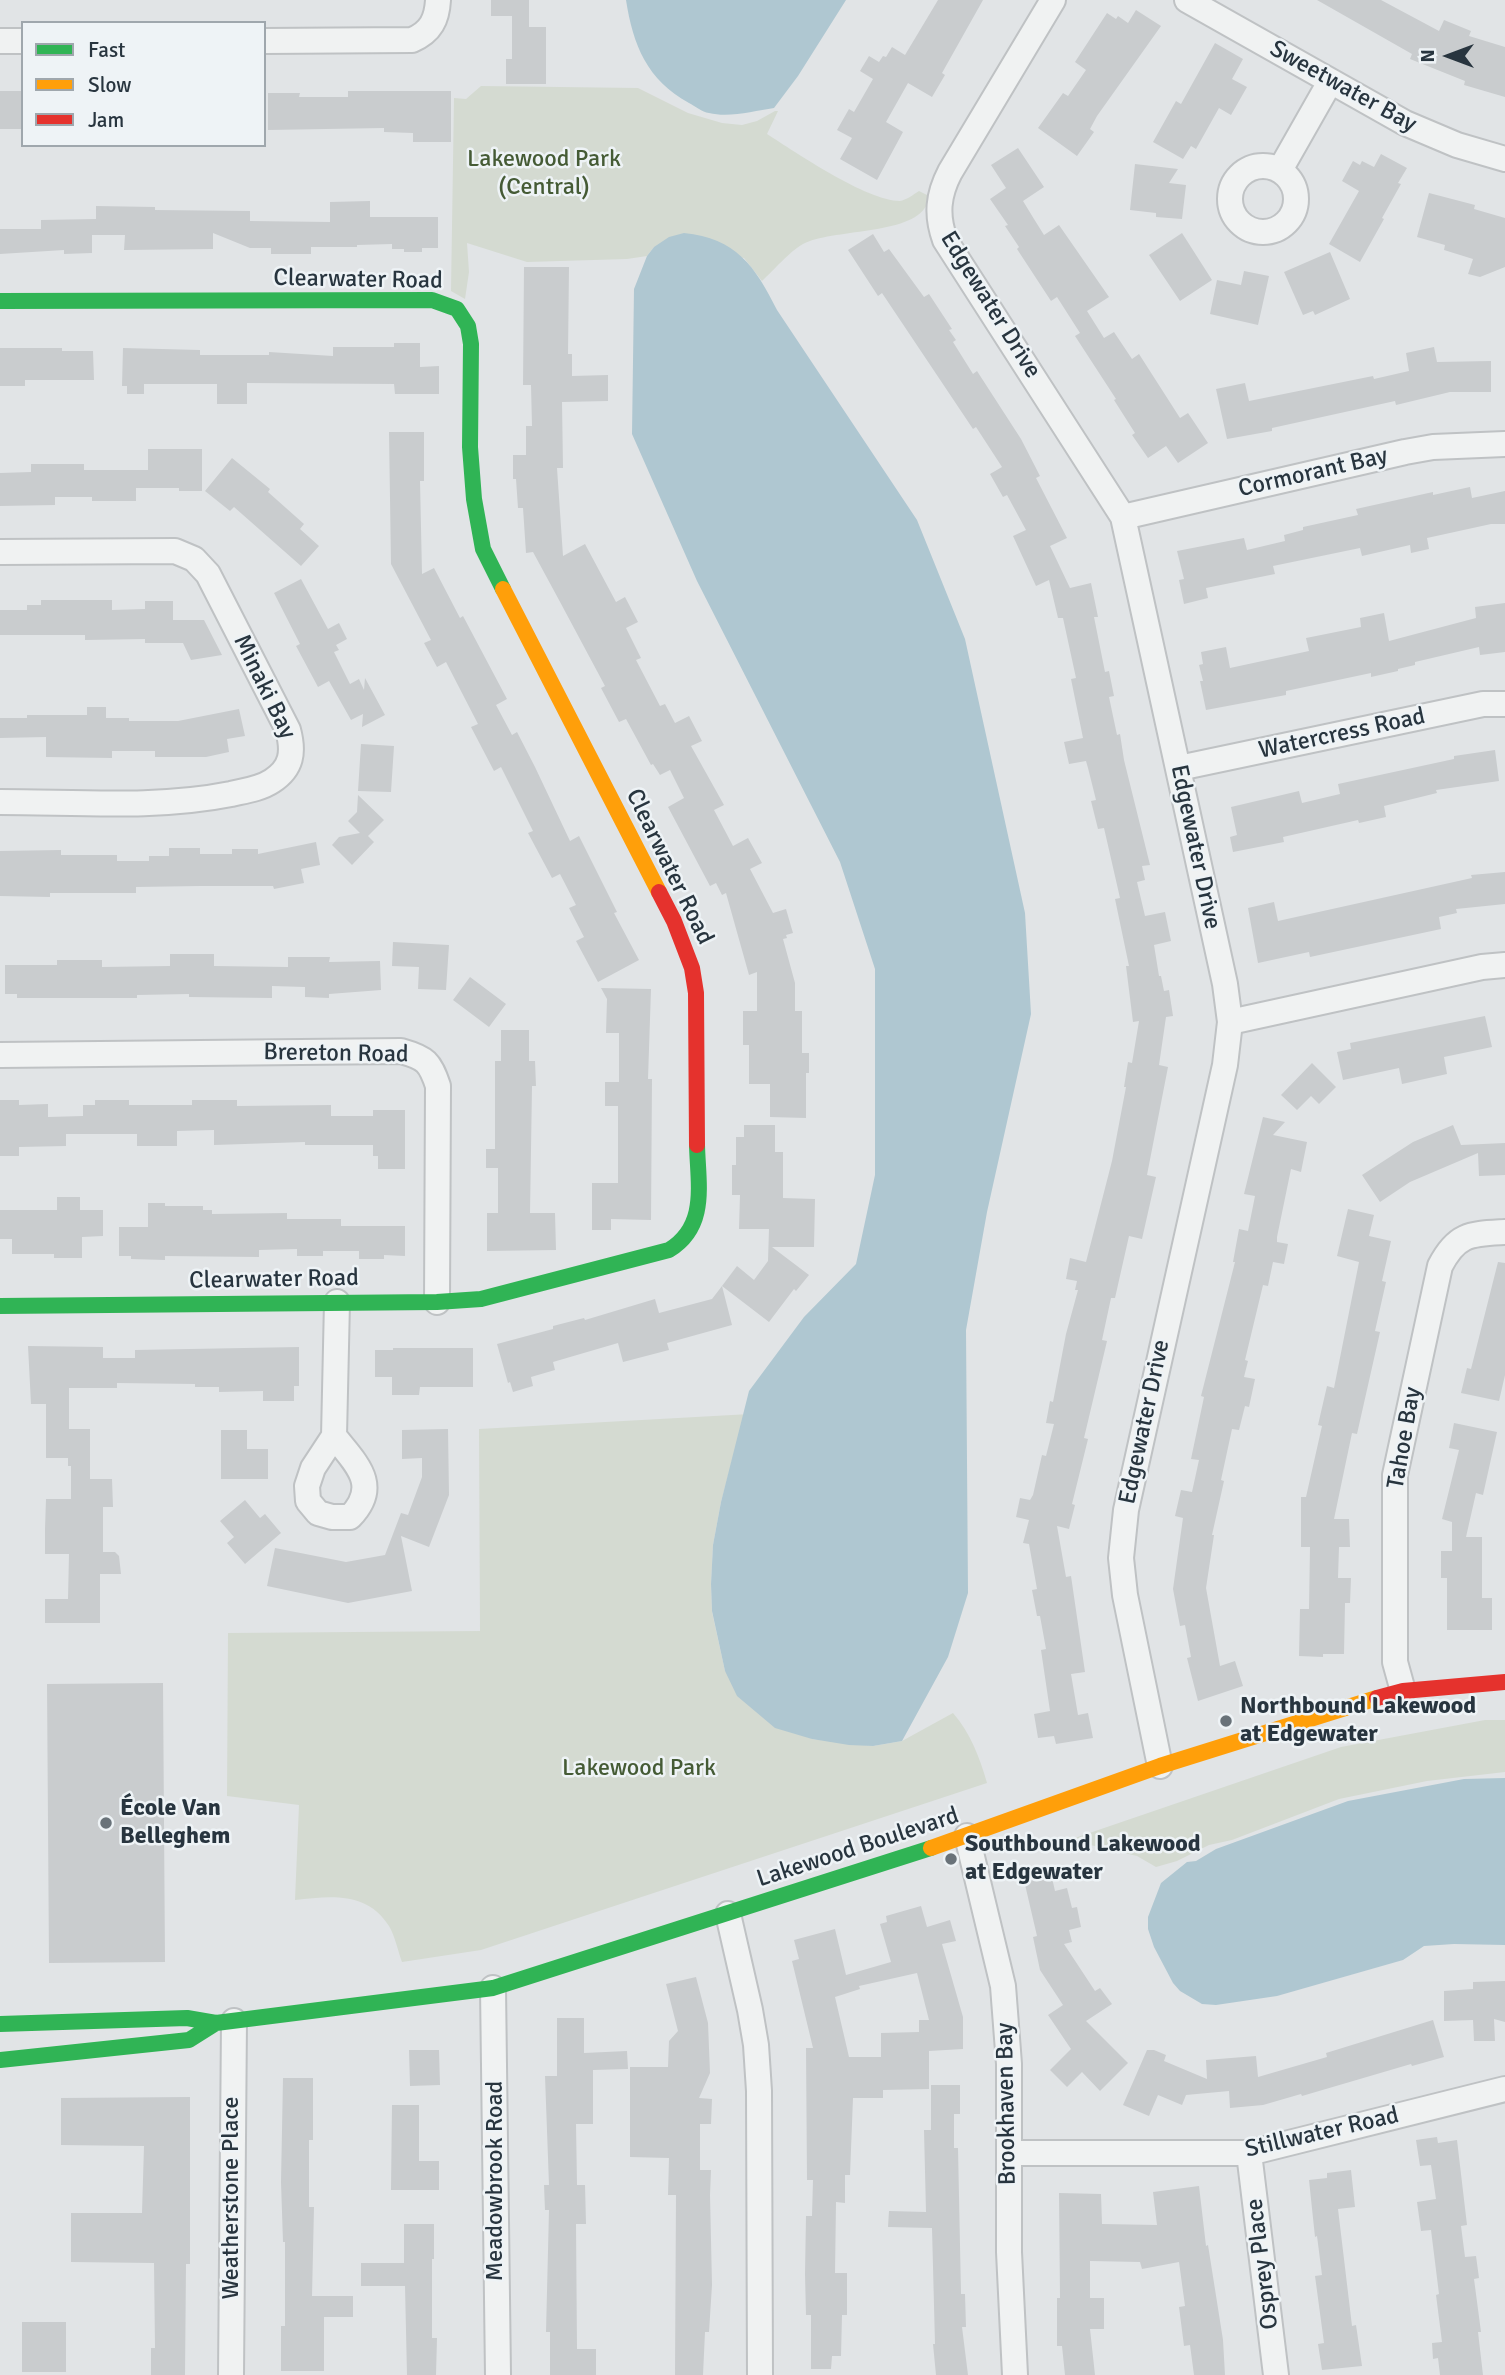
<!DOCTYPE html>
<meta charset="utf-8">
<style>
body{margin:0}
#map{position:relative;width:1505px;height:2375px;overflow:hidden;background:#e1e4e6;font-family:Signika,sans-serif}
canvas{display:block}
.legend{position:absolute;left:21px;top:21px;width:245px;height:126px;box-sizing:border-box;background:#eef3f6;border:2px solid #9fa7ad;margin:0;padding:9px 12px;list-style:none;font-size:21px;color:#28353f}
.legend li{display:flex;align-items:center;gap:14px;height:35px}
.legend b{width:35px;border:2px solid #9fa7ad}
.north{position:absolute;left:1414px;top:21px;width:70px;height:70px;-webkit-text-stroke:5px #eef3f6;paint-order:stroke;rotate:270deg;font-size:19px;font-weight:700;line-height:28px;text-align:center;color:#28353f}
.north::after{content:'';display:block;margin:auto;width:24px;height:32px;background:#28353f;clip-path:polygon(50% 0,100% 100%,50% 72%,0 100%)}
</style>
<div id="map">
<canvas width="1505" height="2375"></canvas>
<ul class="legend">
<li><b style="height:9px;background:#30b455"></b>Fast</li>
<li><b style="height:9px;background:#ff9f0a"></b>Slow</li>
<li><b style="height:9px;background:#e5322d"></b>Jam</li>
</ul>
<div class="north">N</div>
</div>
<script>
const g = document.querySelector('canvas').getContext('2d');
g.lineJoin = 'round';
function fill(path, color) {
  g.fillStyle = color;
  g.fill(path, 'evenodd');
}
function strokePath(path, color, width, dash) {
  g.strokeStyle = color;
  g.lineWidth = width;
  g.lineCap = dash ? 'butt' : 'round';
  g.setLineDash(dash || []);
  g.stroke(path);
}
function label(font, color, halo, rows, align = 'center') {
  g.font = font + ' Signika,sans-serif';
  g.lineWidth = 5;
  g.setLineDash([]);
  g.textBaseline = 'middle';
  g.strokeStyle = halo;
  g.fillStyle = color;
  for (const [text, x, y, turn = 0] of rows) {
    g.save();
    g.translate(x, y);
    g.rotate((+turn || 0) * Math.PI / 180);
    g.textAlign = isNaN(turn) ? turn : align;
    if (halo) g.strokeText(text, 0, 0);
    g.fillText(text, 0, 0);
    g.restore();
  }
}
const green = new Path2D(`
 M481,86l157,2 50,25 34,10 20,2 15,-4 18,-10h3l-11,23c28,18 100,67 133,67 6,-1 13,-6 19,-10l8,4c0,4 1,8 -1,11 -15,29 -95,23 -123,38 -13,7 -30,27 -41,37l-18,-23 -90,-11 -7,9 -20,3 -100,3 -60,-19 2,29 -4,27 -14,-8 3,-193 12,1z
 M750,1414l-15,36 -14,52 -8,43 -2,39 1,28 13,59 87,68 61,7 29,-5 51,-28c17,19 27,45 34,70l-506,167 -79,12c-4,-11 -7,-26 -13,-36 -22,-35 -59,-30 -94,-26l4,-95 -72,-9 1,-163 252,-2 -1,-202z
 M1485,1720h20v52l-78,9 -88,18 -107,41 -23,5 -32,16 -21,6 -19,-11 -68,-16 272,-93z`);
const water = new Path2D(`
 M626,0h220l-48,76 -24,32c-20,3 -45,10 -65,5 -7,-1 -14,-7 -20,-10 -42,-23 -56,-58 -63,-103z
 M684,233c52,5 71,33 93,77l140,210 48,119 60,274 6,101 -44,198 -21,118 2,263 -20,64 -46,84 -29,5 -24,-1 -37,-6 -37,-11 -38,-32 -12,-25 -13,-60 -1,-27 2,-39 8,-43 28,-111 55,-74 52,-53 19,-89v-206l-35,-107 -143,-281 -65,-147 2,-145 13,-33 7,-9 15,-10z
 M1505,1778v167l-51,-1 -30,2 -21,14 -126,36 -61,9 -14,-1 -22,-13 -7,-8 -19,-36 -6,-18v-12l13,-34 26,-21 9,-1 20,-12 132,-48 116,-22z`);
const building = new Path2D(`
 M491,0h38v27h17v57h-40v-25h6v-43h-21z
 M938,0h45l-41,73 3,2 -13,22 -24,-14 -22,39 17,10 -26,48 -37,-21 12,-21 -15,-8 12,-21 5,3 19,-33 -13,-8 9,-15 10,6 4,-6 3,1 6,-10 13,8z
 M1317,0h64l58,31 5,-11 27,11 -2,5 36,11v50l-41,-12 1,-4 -55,-22 2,-5z
 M1136,10l25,16 -64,90 -7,13 4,3 -17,24 -39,-28 25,-35 5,3 18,-26 -11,-8 32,-49 9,6 2,-3 10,7z
 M1215,43l28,16 -11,20 15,8 -16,28 -12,-7 -23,41 -5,-3 -8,13 -30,-17 23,-41 5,3z
 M0,91h23v38h-23z
 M348,91h103v51h-38v-9l-29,-1v-4l-116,2v-37h32l-1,4h49z
 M1018,148l26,39 -21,14 11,18 10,16 15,-10 50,72 -22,14 17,27 10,-6 18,27 7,-5 41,64 8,-5 20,30 -30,20 -12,-17 -18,12 -16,-23 3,-2 -21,-33 2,-1 -41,-63 5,-3 -23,-36 -6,4 -34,-52 2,-2 -14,-21 3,-1 -18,-26 16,-11 -15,-23z
 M1381,154l26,14 -9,15 3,1 -19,34 2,1 -24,43 -31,-18 30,-53 -17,-10 11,-20 7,4 2,-4 12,6z
 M1135,164l43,5 -9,14 17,2 -4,34 -26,-2v-4l-26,-3z
 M1429,193l46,12 -1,4 31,9v49l-25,10 -12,-3 5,-15 -29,-9 1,-5 -28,-8z
 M370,201v16h68v31h-16v4h-18v-3h-12v-5l-35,1v2h-46v7h-40v-6h-21l-37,-15v16l-89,1 1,-15h-33v18l-28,1v-4l-64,4v-25h41v-9l55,-1v-13l59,1v3l95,1v10l80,1v-20z
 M1182,233l30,47 -32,21 -31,-46z
 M873,234l11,18 5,-3 35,48 5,-3 23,35 -3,1 7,10 -3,2 20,32 4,-3 44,68 19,37 -4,2 31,60 -17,8 20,42 21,-5 7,34h-4l11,55 4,-1 5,25 -5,1 8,38 3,-1 4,26 26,105 -8,1 3,14 -8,2 8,34 20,-4 6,29 -17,4 5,31h2l3,15 5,-1 4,26 -7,1 -7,48 9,2 -21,108 9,2 -14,62 -13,-3 -14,62h-4l-9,42 5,1 -23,97 4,1 -16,65 3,1 -6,24 -12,-3 9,51 5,-1 14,96 -14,2 7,41 10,-2 5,25 -37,6 -2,-8 -16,2 -4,-24 16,-3 -9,-61 5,-1 -6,-33h-3l-5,-26 5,-1 -8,-45 -6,-1 6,-23 -13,-3 4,-19 10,2 3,-5 9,-40 4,1 8,-32 -8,-1 4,-22 3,1 13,-68 12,-44h-3l2,-9 -11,-2 4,-21 16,4 26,-101 14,-74h-2l4,-25 4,1 7,-42 -6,1 -7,-56h3l-14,-67 5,-1 -16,-70 -6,1 -7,-28 5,-1 -8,-32 -2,-7 -17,3 -5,-22 19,-4 -12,-59 5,-1 -13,-60h-5l-9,-38 -13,6 -23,-50 13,-6 -19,-35 -4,2 -13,-23 12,-7 -26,-40 -3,2 -91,-136 -4,3 -30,-46z
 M1330,252l20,47 -35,16 -2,-4 -10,4 -19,-43z
 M524,267h45l-1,87h4v22l36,-1v26l-46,1 1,66h-6l6,88 22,-12 31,58 9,-5 13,25 -12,6 15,30 -5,2 24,46 5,-2 10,19 14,-7 13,25 -11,5 33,59 -10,5 19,36 15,-8 14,25 -12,6 23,44 13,-4 7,24 -7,2 1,3 -4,1 12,44v28h7v42h7v20h-3v45l-36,-1v-33h-21v-39h-6v-34h14v-39l-8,3 -23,-82 -4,2 -6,-12 -6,3 -42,-79 16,-9 -14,-28 -10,5 -7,-11 -2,1 -25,-46 -7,3 -18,-34 4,-2 -46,-86 -26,-48 -7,1 -3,-45h-5l-2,-29h-3v-24h13v-29h6l-1,-41h-8z
 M1244,271l25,5 -11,49 -48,-11 7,-34 24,5z
 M394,343h26v24l19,-1v28h-44l-1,-10 -147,-1v21h-30v-20h-73v10h-17v-8h-5l1,-38 77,2v5h69v-3l64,4v-9h61z
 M1434,347l3,15 54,-1v31h-41l-54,13 -1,-4 -123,27v3l-45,8 -11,-50 29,-6 4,18 124,-25 1,3 35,-8 -3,-18z
 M0,348h62v3h31l1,29h-69v6h-25z
 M389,432h35v49h-4l2,93 12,-6 26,50 3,-2 44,83 -11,6 16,30 5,-3 18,35 35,74 9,-5 38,76 -3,1 25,47 -41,22 -22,-41 8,-4 -15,-29 7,-3 -16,-31 -8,4 -24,-45 5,-2 -32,-64 -7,4 -23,-44 7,-3 -32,-62 -9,5 -13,-24 7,-3 -40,-76z
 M148,449h54v42h-23v-3h-43v13h-44v-4h-37v8l-55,1v-33l31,-1v-8h53v6h64z
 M232,458l38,31 -2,3 36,32 -4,5 19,17 -18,20 -67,-59 -4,4 -25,-20z
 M1470,487l2,11 33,-7v33h-14l-64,14 2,11 -18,4 -1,-8 -48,11 -2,-8 -87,18 2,8 -69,14 2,10 -24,6 -5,-24 5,-1 -7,-28 67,-13 3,12 38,-9 -1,-6 19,-5v-3l55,-12 -2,-6 77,-17v3z
 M301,579l27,50 11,-6 8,16 -11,6 3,5 -5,2 16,32 9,-5 5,11 1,-12 20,37 -23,12 1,-13 -12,6 -22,-39 -11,6 -22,-41 4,-2 -26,-51z
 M41,600h71v10l33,-1v-8h28v19h31l18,35 -31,5 -8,-17h-38v-4l-60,1v-5h-85v-25h27v-5h14z
 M1505,603v49l-25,3 -1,-8 -64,15v3l-17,4v2l-27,6v-4l-85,18v4l-80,15 -6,-29h3l-4,-16 4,-1 -2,-12 25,-5 4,21 79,-17 -3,-13 55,-11 -1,-9 24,-5 5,28 87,-23 -1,-11z
 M87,707h19v11h23v3h49l61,-12 6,27 -18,3 2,13 -23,5h-51v-6h-43v7l-66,-1v-20l-46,1v-20h27v-3h60z
 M361,744l33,2 -3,46 -33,-1z
 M1495,750l4,31 -63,9 1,3 -53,13 2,11 -27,6 -1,-3 -75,17 1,5 -51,10 -3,-15 7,-2 -6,-28 68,-16 3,12 38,-9 -2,-10 116,-25v-3z
 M358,795l26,25 -16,16 6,6 -22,23 -20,-20 7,-8 21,-4 -12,-12 9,-9z
 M316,842l4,23 -19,4 3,14 -30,6 -1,-3h-73l-64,1v6h-86v4l-50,-1v-45l61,-1v5h56v6h32v-5h20v-8h31v6h32v-5h26v5z
 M1505,872v32l-49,5 1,4 -18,4 2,12 -131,28 -1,-5 -51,11 -10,-55 26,-6 4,19 194,-43 -1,-3z
 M393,942l56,3 -3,45 -28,-1 1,-22 -27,-1z
 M170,954h44v12l74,1v-10h42l-1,5 51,-1 1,29 -52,4v4l-24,-1v-10l-33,-1v12l-83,-1v-3l-52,1v3h-120v-4h-12v-29h52v-5h45v7l68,-1z
 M470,977l36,27 -17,23 -36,-27z
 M601,988l50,1 -3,90h4l-1,141 -40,-1v11h-19v-47h26v-77h-13v-24h14v-49h-13l1,-34z
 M1485,1016l7,31 -48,10 3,17 -45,10 -3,-16 -56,12 -6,-28 14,-3 -1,-6z
 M501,1030h28v31h6l1,25h-4l-2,127h25l1,37 -69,1v-38h11v-45h-12v-19h9v-88h6z
 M1312,1063l24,24 -17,17 -8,-8 -14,14 -16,-15z
 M0,1100h19v5l29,-1v13l35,-1v-11h12v-5h34v5h63v-5h45v6l94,-1v11h42v-6h32v59h-27v-13h-5v-11h-68v-3l-91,3v-15l-37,1v15h-40v-12h-71v12l-47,1v9h-19z
 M1263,1117l22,5 -12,13 34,7 -6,30 -10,-3 -14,68v5l11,2 -4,20 -11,-2 -5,24 -5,-1 -18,75 3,1 -4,16 11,2 -6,28 -4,-1 -6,24 -7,-1 -11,51 3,1 -12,54h2l-8,53 14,78 15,-5 8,25 -45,15 -11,-43 4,-1 -6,-32 -5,1 -7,-37 10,-71 -8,-2 6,-26 11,2 7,-32 -8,-1 13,-62 -3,-1 34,-134h-2l6,-33 9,2 7,-35 -11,-2z
 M744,1125h31v27h8v46l32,1 -1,48h-42l37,28 -13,16 -2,-2 -25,33 -47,-36 15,-20 17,14 14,-19 1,-32h-30l1,-34h-8v-30h4v-28h8z
 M1453,1125l8,20 44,-2v32l-26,1 -1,-23 -68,29 -30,20 -18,-27 51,-33z
 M57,1197h23v13h23v26l-21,1v21h-28v-4h-42v-15h-12v-29h57z
 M148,1203h17v3h38v4h9v4l75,-1v6h54v7h64v30l-21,-1v4h-25v-8h-36v5h-26v-7l-38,1v7l-94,-1v4l-34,-1v-3h-12v-29h29z
 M1348,1209l26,6 -5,21 22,5 -9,40 4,1 -11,49 5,1 -23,102 -5,-1 -18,86h15l1,28h-11l-1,31h13l-1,25h-5l-1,51h-21v3l-24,-1 1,-47h9l1,-62h-9v-50h5l16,-71 -4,-1 9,-39 7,2 25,-126 -22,-6z
 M1498,1262l7,1v112l-6,26 -38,-8 6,-25 4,1z
 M722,1286l10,39 -65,18 2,7 -46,12 -5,-19 -65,19 2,8 -24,7 2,9 -20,6 -3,-10 -2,1 -11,-39 56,-15v-3l31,-8 1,2 70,-21 4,14 53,-14z
 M28,1346l75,1v11h32v-8l164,-3v39h-5v15h-31v-10l-44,1v-5h-24v-3l-78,-1v5h-48v41h21v50h22l1,28h-10v45h12l4,4 2,18h-21v49h-55v-24h23l1,-45h-24v-25l1,-30h25v-33h-3v-8h-22v-54h-15z
 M393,1348h80v39h-53l-1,8h-27v-18h-17v-27h18z
 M1454,1423l43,9 -14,63 -7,-2 -10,44h16v61h10v32h-45v-52h-6v-27h11v-29l-10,-3 17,-69 -10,-2z
 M448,1429l1,66 -20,52 -28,-11 11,55 -64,12 -81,-17 8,-38 71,14 39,-7 16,-42 7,2 14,-38v-19l-20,1v-29z
 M221,1430h26v19h21v30h-47z
 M245,1500l15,18 5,-4 16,19 -36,31 -18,-21 7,-6 -14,-16z
 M163,1683l2,279 -116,1 -2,-279z
 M1050,1869l5,22 12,-3 5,20 5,-1 4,20 -12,3 3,12 -8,2 31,47 5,-3 12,16 -26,17 42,42 -28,28 -18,-19 -15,15 -17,-17 21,-21 -23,-34 15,-10 -23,-35 -7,-33 4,-1 -14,-60z
 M921,1906l6,21 23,-7 6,21 -14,3 21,73v32l-34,2v38l-46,1v8h-30l-3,77h-5v28l-9,-1 -1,71h12v42h-5l-1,41h-9l-1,13h-20v-54h-5l-1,-41 1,-58h6l1,-36h-6l-1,-132h7l-21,-87 7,-2 -5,-19 41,-11 11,46 45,-13 -11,-38 7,-2 -1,-6zM917,1973l12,47h-10v12l-38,1v24h-32l-14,-60 25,-8 -1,-3z
 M696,1977l12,46 2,50 -11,25 13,1 -1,25h-11v46h11l-1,25 2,90 -3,47h-4l-2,43h-28l1,-180h-8l1,-37 -39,-1v-90h38l1,-26 9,-10 -12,-47z
 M1505,1981v41l-11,-3 1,22h-21l-1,-21 -29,1v-30l29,-2v-7z
 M557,2018h27v35l43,-2 1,18 -35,1v54h-17l1,61h8l1,39h-10l1,125h19v26h-46v-43h-4l3,-122h-4l-1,-25h5l-4,-109h12z
 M1433,2020l11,37 -32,9 -1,-2 -109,32 -1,-2 -38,11 -33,3 -1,-17 -43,4 -4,10 -24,-10 -9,21 -26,-11 24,-55h7l12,5 -2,6 43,18 -1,-19 50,-4 2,21 69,-20 -1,-4z
 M409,2050h30l1,35 -30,1z
 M283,2078h30v62h-4v67h5l-2,89h41v21h-29v54h-43v-45h4v-84h-2l-2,-60z
 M931,2085h29v29h-6v34h4l3,146h4l1,33h-4l6,48h-32l-3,-31h2l-3,-116 -44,-1 1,-16 37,1 -2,-82h7z
 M190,2097v167h-4l-1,111h-34v-27h4l-1,-85 -83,-1v-49h71l2,-67 -83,-1v-47z
 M392,2105h27v56h20v29h-48z
 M1437,2137l1,6 19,-3 10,85 -6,1 4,31 11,-1 3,22 -5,1 7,53h-3l5,43h-43l-2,-17 -5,1 -1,-16 10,-1 -6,-47 3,-1 -8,-64 -10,1 -4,-29 19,-3 -5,-34 -11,1 -4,-26z
 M1351,2170l4,37 -17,2 14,117 4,-1 6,41 -40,4 -4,-26 6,-1 -9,-67 7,-1 -5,-39 -2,1 -6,-57 18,-2v-5z
 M1199,2186l7,60 2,-1 15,95 2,35h-31l-4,-30 -6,1 -5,-39 6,-1 -6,-44 -37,7 -2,-7 -50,-1v37h14v31h-14l5,46h-30l-3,-29h-5v-48h3l-1,-105 42,1 1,30 55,1 -4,-33z
 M404,2224h30v35h-2v79h5l-1,37h-29l-2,-89h-44v-23h43z
 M22,2322h44v50h-44z`);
const street = new Path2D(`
 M1053,0l-103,172c-12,23 -14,43 -5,68l178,277 102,467 5,38 -5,43 -99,445 -5,48 4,37 35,171
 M1187,0l218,123 52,22 48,14
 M0,41h23
 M264,41l148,-1c19,-8 25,-21 26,-40
 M1230 199a33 33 0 1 1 66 0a33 33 0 1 1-66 0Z
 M1280,170l50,-88
 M1123,517l282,-65 28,-5 72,-3
 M0,552l175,-1 19,8 14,15 80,156c6,22 4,38 -16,51 -12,8 -28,10 -41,13 -75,15 -155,8 -231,8
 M1179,768l304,-64h22
 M1230,1022l252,-55 23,-2
 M0,1055l401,-4c25,7 29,11 37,35l-1,216
 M334,1436c22,28 47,49 16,81h-18l-14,-4 -10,-12 -1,-15 6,-18 21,-32 3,-134
 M1403,1691l-8,-29v-187l45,-209c17,-33 31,-32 65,-34
 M967,1836l36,150 6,78v188l6,123
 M728,1914l22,96 6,35 3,46 1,284
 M493,1988l5,387
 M1009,2153h240l256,-64
 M1249,2153l27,222
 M231,2375l3,-354`);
const fast = new Path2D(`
 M0,301l432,-1 25,9 11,17 3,18 -1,103 4,52 9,50 20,40
 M0,1306l437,-4 44,-3 188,-49c39,-24 29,-65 28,-105
 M0,2024l187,-6 29,5 277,-35 438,-140
 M0,2060l189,-20 27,-17`);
const slow = new Path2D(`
 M503,589l156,303
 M931,1848l229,-82 217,-68`);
const jam = new Path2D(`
 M659,892l15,29 18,47 4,25 1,152
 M1377,1698l26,-7 102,-9`);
const markers = [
 [1226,1721,7,"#697279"],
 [106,1823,7,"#697279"],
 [951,1859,7,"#697279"]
];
const streetNames = [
 ["Sweetwater Bay",1343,87,29],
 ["Clearwater Road",358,280,1],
 ["Edgewater Drive",990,305,58],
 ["Cormorant Bay",1313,473,-13],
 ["Minaki Bay",264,687,64],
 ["Watercress Road",1342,734,-12],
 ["Edgewater Drive",1195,847,78],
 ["Clearwater Road",669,867,64],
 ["Brereton Road",336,1054,1],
 ["Clearwater Road",274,1280,-1],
 ["Edgewater Drive",1145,1422,-78],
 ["Tahoe Bay",1405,1438,-80],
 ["Lakewood Boulevard",858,1848,-18],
 ["Brookhaven Bay",1007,2104,-91],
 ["Stillwater Road",1322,2133,-13],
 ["Meadowbrook Road",496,2181,-90],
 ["Weatherstone Place",232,2198,-90],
 ["Osprey Place",1263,2264,-97]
];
const parkNames = [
 ["Lakewood Park",544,160],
 ["(Central)",544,188],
 ["Lakewood Park",639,1769]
];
const poiNames = [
 ["Northbound Lakewood",1240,1707],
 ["at Edgewater",1240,1735],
 ["École Van",120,1809],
 ["Belleghem",120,1837],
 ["Southbound Lakewood",965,1845],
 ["at Edgewater",965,1873]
];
fill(green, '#d4dad1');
fill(water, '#afc7d1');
fill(building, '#c9ccce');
strokePath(street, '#bfc2c4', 28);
strokePath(street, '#f0f2f2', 24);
strokePath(fast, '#30b455', 16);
strokePath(slow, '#ff9f0a', 16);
strokePath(jam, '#e5322d', 16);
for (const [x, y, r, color] of markers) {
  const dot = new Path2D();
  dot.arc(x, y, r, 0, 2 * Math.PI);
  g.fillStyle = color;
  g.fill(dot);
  strokePath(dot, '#eef3f6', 2.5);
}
label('24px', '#28353f', '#eef3f6', streetNames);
label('24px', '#455b35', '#eef3f6', parkNames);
label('bold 24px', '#28353f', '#eef3f6', poiNames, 'left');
</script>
